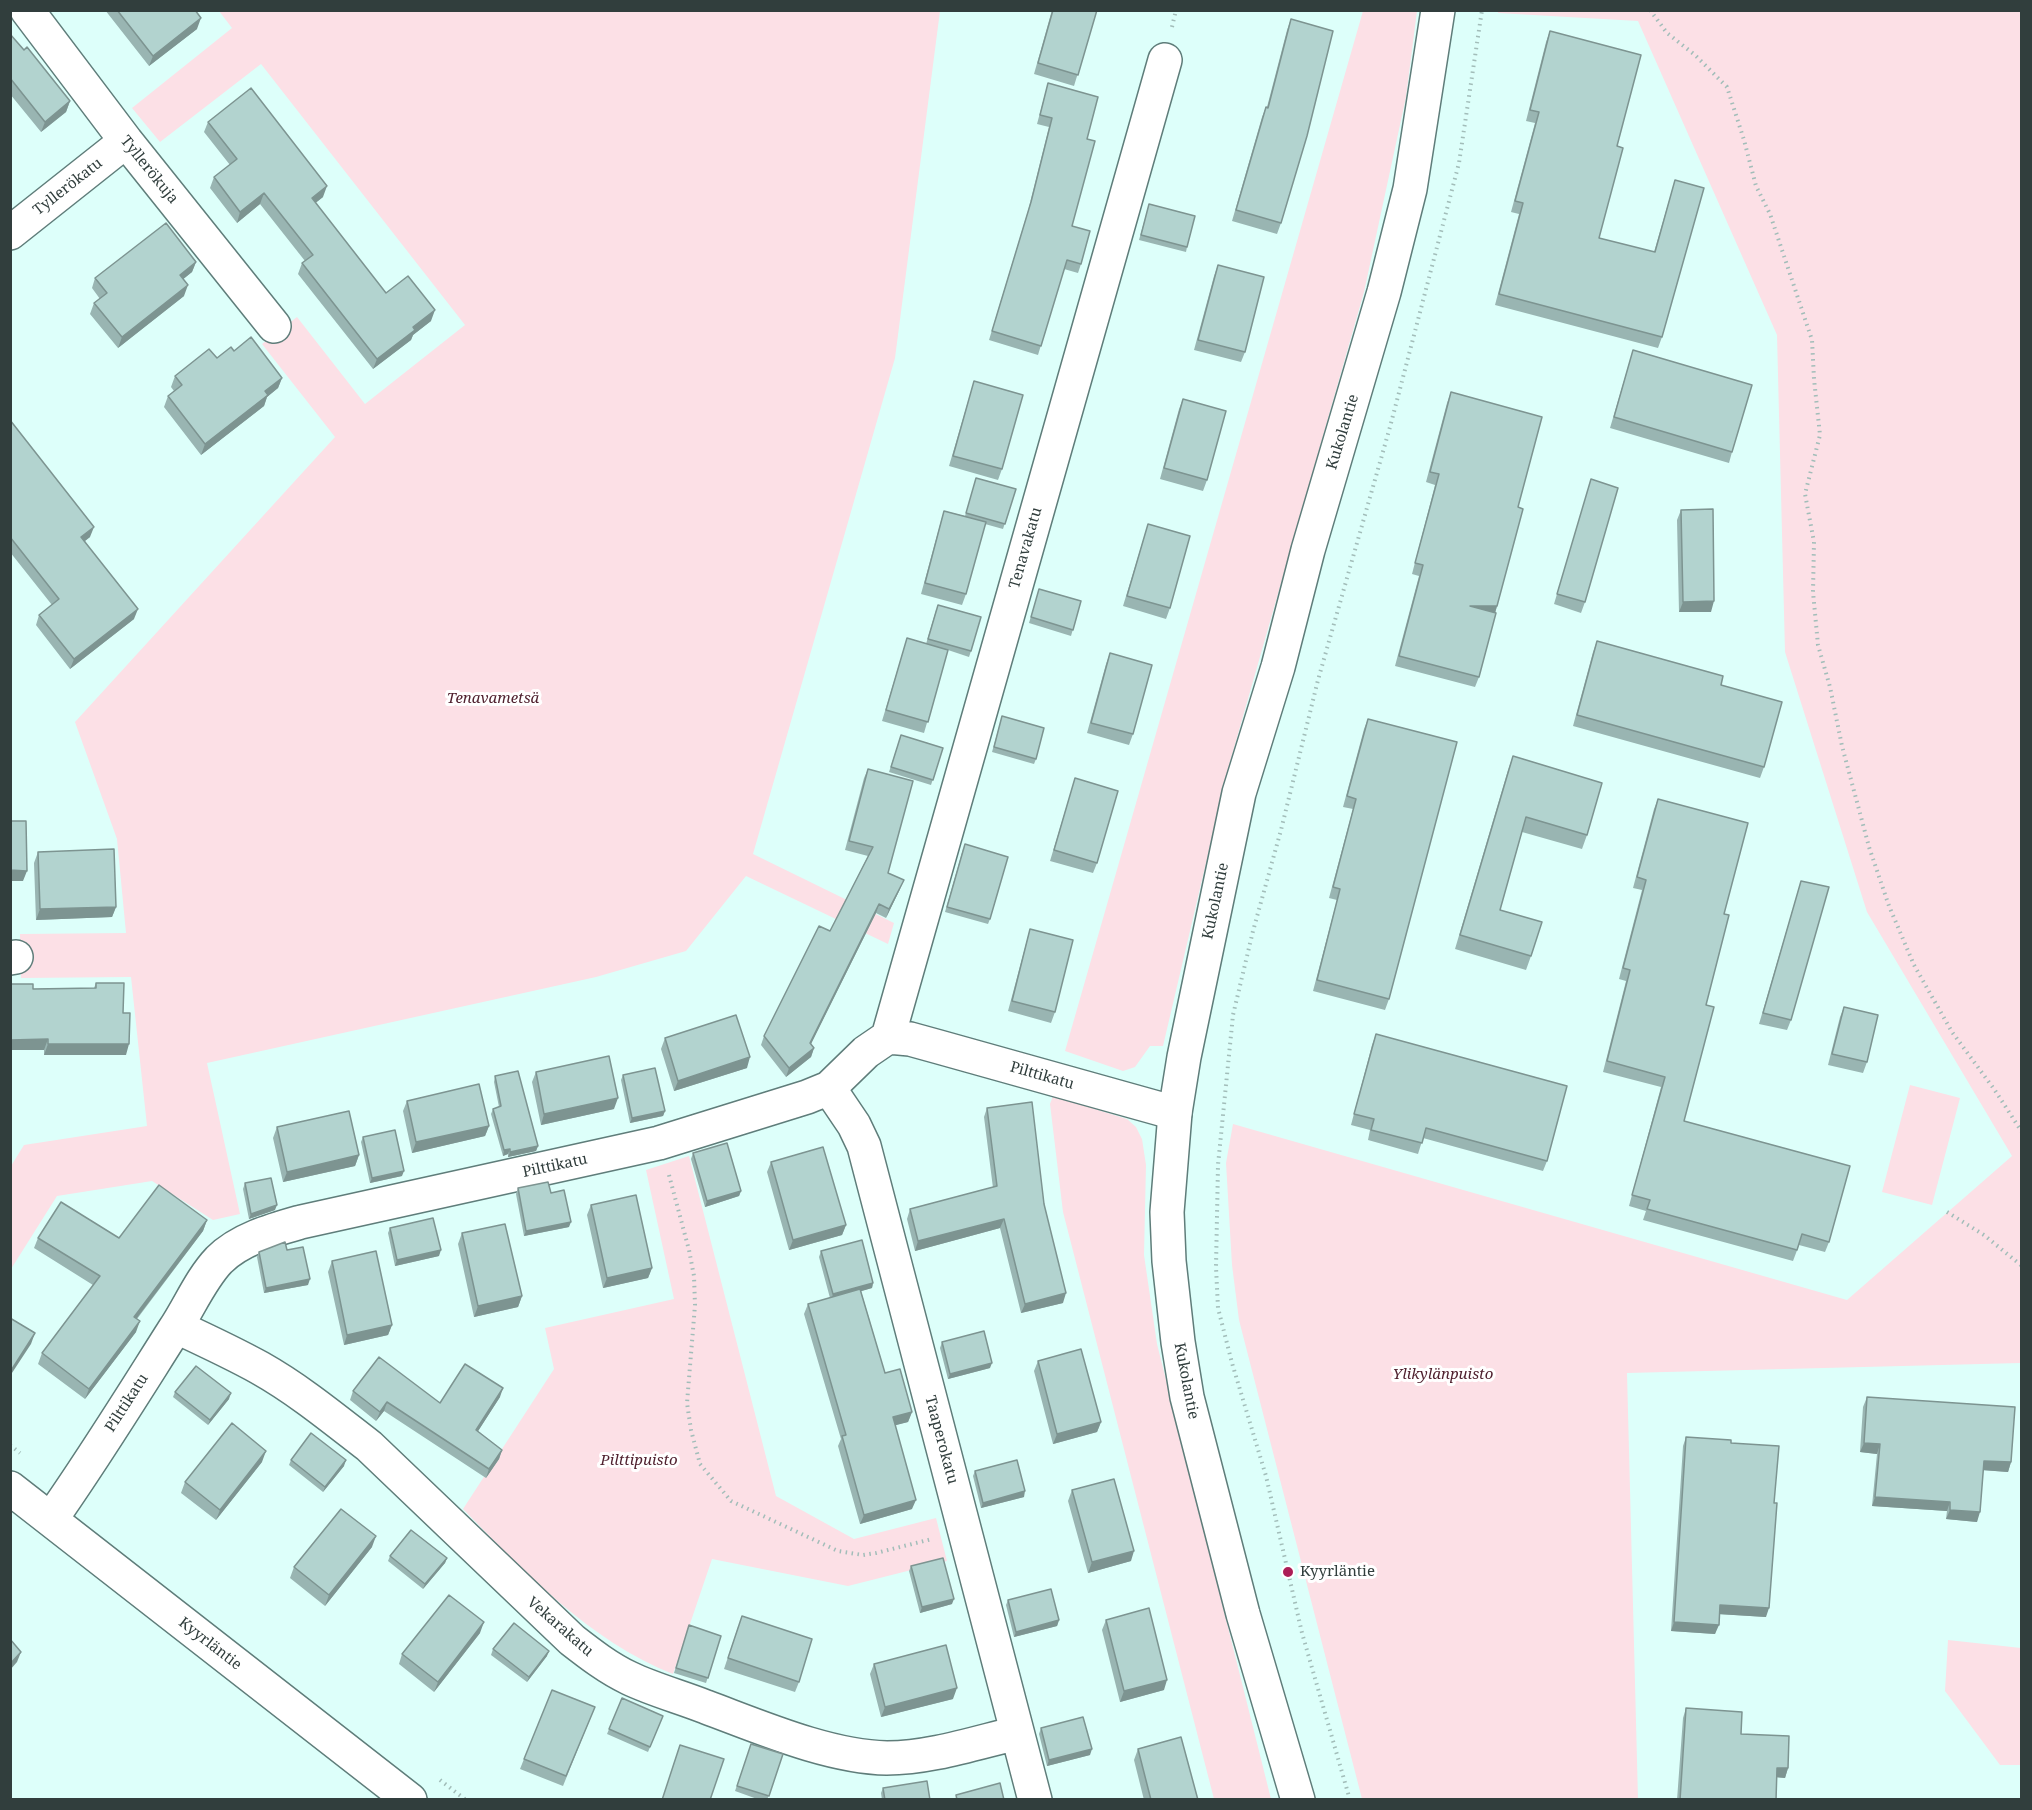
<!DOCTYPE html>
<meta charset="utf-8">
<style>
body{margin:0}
#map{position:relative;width:2032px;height:1810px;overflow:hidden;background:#ddfffa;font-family:"Noto Serif",serif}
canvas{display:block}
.frame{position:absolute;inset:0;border:12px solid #313e3d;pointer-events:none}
</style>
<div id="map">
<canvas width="2032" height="1810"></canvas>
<div class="frame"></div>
</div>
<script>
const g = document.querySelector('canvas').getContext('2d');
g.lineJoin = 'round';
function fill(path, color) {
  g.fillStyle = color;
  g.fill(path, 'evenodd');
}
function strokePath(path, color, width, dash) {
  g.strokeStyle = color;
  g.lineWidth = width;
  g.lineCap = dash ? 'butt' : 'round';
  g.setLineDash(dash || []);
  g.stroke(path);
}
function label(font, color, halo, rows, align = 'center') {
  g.font = font + ' "Noto Serif",serif';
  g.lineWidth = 6;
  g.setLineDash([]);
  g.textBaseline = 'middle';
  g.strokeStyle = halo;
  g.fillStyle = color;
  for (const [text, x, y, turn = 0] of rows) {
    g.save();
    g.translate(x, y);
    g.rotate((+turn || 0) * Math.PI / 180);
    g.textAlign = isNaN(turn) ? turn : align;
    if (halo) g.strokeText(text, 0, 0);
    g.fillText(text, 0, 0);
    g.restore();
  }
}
const green = new Path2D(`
 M219,11h721l-45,347 -142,496 141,69 -6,21 -142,-68 -60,75 -90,26 -389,86 33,151 -27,6 -61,-39 -95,15 -46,73v-103l13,-21 123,-19 -16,-149 -110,1 -1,-44 106,-1 -9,-94 -42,-117 260,-285 -73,-93 35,-27 68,87 100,-79 -204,-261 -101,78 -28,-34 100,-80z
 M1363,11h54l-11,86 -42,195 -136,477 -65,277h-13l-15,21 -12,4 -58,-20z
 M1498,11h523v1352l-394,10 11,426h-276l-123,-479 -7,-55 -6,-102 7,-39 614,176 165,-144 -145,-244 -82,-260 -8,-317 -139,-314 -140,-8z
 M1910,1085l50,13 -28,107 -50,-13z
 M1053,1096l74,23 9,8 6,12 4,26 -2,90 13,89 114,455h-57l-151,-587 -13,-108z
 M689,1156l87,340 78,43 82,-21 11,43 -99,25 -136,-27 -39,115c-83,-33 -149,-102 -210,-165l91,-140 -9,-41 129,-29 -28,-129z
 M1948,1640l73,8v117h-21l-55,-74z`);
const path = new Path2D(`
 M1650,10l17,23 28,22 32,32 17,53 12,46 14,28 42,126 2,39 6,56 -15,59 9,48 -1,50 5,53 12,42 12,59 27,101 20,59 25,59 38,67 42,57 28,43
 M1172,27l4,-17
 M669,1175l20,75 5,26 1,29 -8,98 4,27 9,34 31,37 107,50 25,4 13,-2 56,-14
 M1947,1212l37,23 38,31
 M10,1445l10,8
 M440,1780l26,20
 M1350,1800l-48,-167 -36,-157 -34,-113 -14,-55 -2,-41 2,-102 15,-150 20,-84 28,-101 37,-150 72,-253 69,-264 23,-153`);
const street = new Path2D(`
 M27,10l99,131 148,185
 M10,233l116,-92
 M10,958l6,-1
 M888,1037l277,-977
 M829,1088l25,37 10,21 171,654
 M177,1327c28,13 56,26 83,41 39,22 74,51 109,78l203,194c18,14 36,28 57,38 25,12 52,19 77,29 54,20 123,50 181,51 43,0 88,-15 130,-25
 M51,1519c43,-61 83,-126 123,-189 15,-22 26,-50 45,-70 21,-21 54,-30 82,-38l358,-79 148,-46 22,-9 37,-36 22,-15 22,2 29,8 236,66`);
const secondary = new Path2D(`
 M10,1488l400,312
 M1298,1800l-55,-186 -56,-217 -9,-55 -9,-81 -2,-49 8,-99 9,-56 55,-264 39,-126 30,-117 76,-258 26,-103 28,-179`);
const wall = new Path2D(`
 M105,10h90l2,19 -48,37z
 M1052,10h45l-23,76 -40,-12z
 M1291,19l-10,204 -4,11 -45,-13 30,-104 4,-10h1l20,-77z
 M1550,31l67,115 -18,92 55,14 21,-72 -13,157 -4,11 -163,-43 24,-91 -8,-2 24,-89 -9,-2 20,-79z
 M10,34l14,16 46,51 -4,11 -25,20 -31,-38z
 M1048,83l39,56 -15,87 9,38 -3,9 -14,-4 -26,86 -49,-15 39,-129 21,-84 -12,-3z
 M208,122l115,75 -8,6 71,90 45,28 -18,14 -2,5 -38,29 -75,-95 4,-11 3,-2 -45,-57 -23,19 -27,-35 4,-11 16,-12 -26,-33z
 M1149,204l38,43 -1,5 -47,-12z
 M196,262l-4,10 -9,7 1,17 -66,52 -28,-34 4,-11 6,-4 -8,-11 3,-10z
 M1218,265l27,87 -4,10 -47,-12 20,-74z
 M1633,350l99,102 -3,11 -119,-35z
 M234,351l48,27 -4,10 -11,9 -3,9 -63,49 -37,-48 4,-11 6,-5 -3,-4 4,-11z
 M974,381l28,88 -4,11 -49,-14z
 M1451,392l67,115 -21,99 -18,71 -4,10 -80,-21 24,-90 -7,-2 23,-89 -9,-3 21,-79z
 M1183,399l24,81 -4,11 -43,-12 19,-70z
 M10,420l80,117 -5,4 49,78 -64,50 -34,-44 3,-10 13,-10 -42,-53z
 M1591,479l-6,123 -4,11 -27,-9z
 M975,483l41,6 -13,40 -18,-5 -19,70 -4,11 -41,-11 20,-73 3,-10 21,5z
 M1681,510l30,102h-32l-2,-92z
 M1148,524l22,84 -4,11 -43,-13z
 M1039,589l42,12 -10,35 -42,-13z
 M936,610l35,41 -2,6 -21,-7 -24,83 -42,-12 25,-83 19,6z
 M1597,641l124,44 43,82 -4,11 -187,-52 20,-74z
 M1110,653l23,81 -4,11 -42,-12 19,-69z
 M1002,716l34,43 -2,5 -42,-12z
 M1368,719l21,280 -4,11 -72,-19 24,-91 -8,-2 24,-89 -10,-2 21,-78z
 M901,735l42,13 -12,37 -42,-13z
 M1513,756l74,79 -5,14 -60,-17 -22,78 31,46 -5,14 -71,-21 53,-179z
 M868,769l20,104 12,16 -14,29 -10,-5 -65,131 3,4 -3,9 -25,20 -25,-32 3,-9 66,-105 38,-75 -23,-6 19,-72z
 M1075,778l22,85 -4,10 -43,-12z
 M1658,799l66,115 -18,91 -22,116 145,121 -4,10 -26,-7 -6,16 -150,-41 3,-9 -17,-5 32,-119 -58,-15 23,-91 -7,-2 23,-89 -9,-2 21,-79z
 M963,849l27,70 -2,5 -43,-12z
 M38,852l78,55 -4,10 -76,3 -2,-57z
 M1801,881l-10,139 -4,10 -28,-6z
 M1030,929l25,83 -4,11 -43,-12 19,-71z
 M96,983l27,30 3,42h-82v-5l-11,-61 61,-1z
 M1844,1007l23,55 -4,11 -35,-8 12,-48z
 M1376,1034l171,127 -4,10 -120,-33 -5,16 -50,-14 2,-10 -19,-5 21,-80z
 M665,1038l82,30 -73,23 -13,-42z
 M536,1072l78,37 -73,16 -9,-43z
 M623,1075l42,36 -2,5 -33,7 -9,-43z
 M495,1076l43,70 -2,5 -28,6v-3l-5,2 -12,-42 2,-5 6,-2 -5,-25z
 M407,1101l82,25 -4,10 -73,17 -9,-42z
 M987,1108l57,96 19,99 -42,10 -21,-85 -85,23 -8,-32 3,-10 83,-21 -9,-71z
 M277,1127l82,28 -4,11 -72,16 -10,-44z
 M363,1137l39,39 -32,7 -9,-41z
 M693,1153l48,38 -2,5 -34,11 -14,-48z
 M771,1162l75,63 -4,10 -53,15 -22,-78z
 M245,1183l30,27 -26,9 -6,-30z
 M518,1188l33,5 18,34 -45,9 -8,-42z
 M591,1205l61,63 -4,10 -45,10 -16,-73z
 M207,1220l-4,11 -66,88 -1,13 -51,67 -47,-35 4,-11 51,-68 -59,-37 4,-10h81z
 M390,1228l49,28 -44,10 -7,-33z
 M462,1233l60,63 -4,11 -44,10 -16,-73z
 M287,1250l21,35 -44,8 -7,-36 2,-5z
 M821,1251l52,32 -1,5 -11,3 24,82 27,39 -4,10 -13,3 17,84 -52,15 -22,-78 3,-7 -37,-125 4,-10 22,-6 -11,-41z
 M332,1261l60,64 -4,10 -44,10 -16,-73z
 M942,1342l48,26 -42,11 -8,-31z
 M1038,1361l63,61 -4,10 -44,12 -19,-73z
 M353,1391l87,12 60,-6 -22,34 24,19 -3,9 -13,19 -102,-67 -8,10 -26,-21z
 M175,1392l54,7 -21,26 -35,-28z
 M1867,1397l144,65 -3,10 -25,-2 -6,52 -31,-3 1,-8 -75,-5 5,-52 -17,-2 3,-45z
 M1686,1437l45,6 35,174 -47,-3 -4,20 -44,-3 12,-185z
 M291,1460l53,6 -21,26 -34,-27z
 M262,1462l-46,58 -35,-27 4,-11z
 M975,1471l49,26 -43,11 -8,-32z
 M1072,1490l59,71 -43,12 -20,-72z
 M372,1547l-47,59 -35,-28 4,-11z
 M390,1556l57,2 -2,5 -22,26 -35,-28z
 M911,1566l41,38 -32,9 -11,-42z
 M1008,1600l51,20 -2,6 -43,11 -8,-32z
 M1106,1620l58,70 -44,12 -18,-72z
 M689,1625l32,11 -15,47 -32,-10z
 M738,1627l61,55 -4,10 -71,-23z
 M480,1633l-46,59 -35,-28 3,-10z
 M493,1649l54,7 -20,26 -36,-27z
 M874,1664l79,35 -72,18 -11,-43z
 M622,1698l41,18 -15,36 -41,-18z
 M595,1707l-32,79 -43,-17 4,-10z
 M1686,1708l55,26 47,34 -3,10 -8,-1 -1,23h-99l6,-82z
 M1041,1728l49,27 -43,11 -8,-32z
 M751,1744l32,10 -16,46h-7l-25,-9z
 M1138,1749l60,51h-54l-10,-40z
 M883,1788l47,12h-48l-1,-7z`);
const shadedWall = new Path2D(`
 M201,18l-4,11 -48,37 4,-10z
 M70,101l-4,11 -25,20 4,-10z
 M327,186l-4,11 -15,12 4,-11z
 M264,193l-4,11 -23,19 3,-11z
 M196,262l-4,10 -16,13 4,-10z
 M188,285l-4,11 -66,52 4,-11z
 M435,310l-4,11 -18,14 -2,5 -38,29 4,-10 36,-32z
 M282,378l-4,10 -11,9 -3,9 -63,49 4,-11 60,-53z
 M94,527l-4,10 -13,10 4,-10z
 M1714,601l-3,11h-32l4,-10z
 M1470,606h27l-3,10z
 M138,609l-4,10 -64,50 4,-10z
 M10,870l17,1 -4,10h-13z
 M904,880l-4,9 -14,29 3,-9z
 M879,904l-3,9 -69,139 3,-9z
 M116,907l-4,10 -76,3 4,-11z
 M48,1039l-4,11h-34v-10z
 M48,1044h81l-3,11h-82z
 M814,1048l-3,9 -25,20 3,-9z
 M750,1057l-3,11 -73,23 4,-10z
 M618,1098l-4,11 -73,16 3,-11z
 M665,1111l-2,5 -33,7 2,-5z
 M489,1126l-4,10 -73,17 4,-11z
 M538,1146l-2,5 -28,6 2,-5z
 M510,1149l-2,5 -5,2 1,-6z
 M359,1155l-4,11 -72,16 4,-10z
 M404,1171l-2,5 -32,7 2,-5z
 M741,1191l-2,5 -34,11 2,-6z
 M277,1205l-2,5 -26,9 2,-5z
 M1004,1219l-4,9 -85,23 3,-10z
 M207,1220l-4,11 -73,96 4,-10z
 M571,1222l-2,5 -45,9 2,-5z
 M846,1225l-4,10 -53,15 4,-10z
 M441,1250l-2,6 -44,10 2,-6z
 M652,1268l-4,10 -45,10 4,-10z
 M310,1279l-2,6 -44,8 2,-5z
 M873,1283l-1,5 -41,12 2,-6z
 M1066,1293l-3,10 -42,10 4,-9z
 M522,1296l-4,11 -44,10 4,-11z
 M140,1321l-4,11 -51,67 4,-10z
 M392,1325l-4,10 -44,10 3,-10z
 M35,1333l-4,11 -21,32 2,-7z
 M992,1363l-2,5 -42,11 2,-5z
 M503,1388l-3,9 -27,42 3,-9z
 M231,1393l-2,6 -21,26 2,-5z
 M387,1402l-3,9 -8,10 4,-9z
 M912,1412l-4,10 -19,5 4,-10z
 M1101,1422l-4,10 -44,12 4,-10z
 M1864,1443l16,1 -3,10 -17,-2z
 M502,1450l-3,9 -13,19 3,-9z
 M266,1451l-4,11 -46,58 4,-10z
 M346,1460l-2,6 -21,26 2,-5z
 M1984,1461l27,1 -3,10 -27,-2z
 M1025,1491l-1,6 -43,11 2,-5z
 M1875,1497l75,5 -3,9 -75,-5z
 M916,1500l-4,9 -52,15 4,-9z
 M1950,1510l30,2 -3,10 -31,-3z
 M376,1536l-4,11 -47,59 4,-11z
 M1134,1551l-3,10 -43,12 4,-11z
 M447,1558l-2,5 -22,26 2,-5z
 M954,1599l-2,5 -32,9 2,-6z
 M1720,1605l49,3 -3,9 -49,-3z
 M1059,1620l-2,6 -43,11 2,-5z
 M484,1622l-4,11 -46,59 4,-10z
 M1674,1622l45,3 -4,9 -44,-3z
 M549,1651l-2,5 -20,26 2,-5z
 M21,1652l-4,10 -7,8v-6z
 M1167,1680l-3,10 -44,12 4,-11z
 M957,1688l-4,11 -72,18 4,-10z
 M1092,1749l-2,6 -43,11 2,-6z
 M1777,1768h11l-3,10 -12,-1z`);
const building = new Path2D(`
 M117,10h78l6,8 -48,38z
 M1053,10h44l-19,65 -40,-12z
 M1291,19l42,12 -26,105 -26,87 -45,-13 30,-103 2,1z
 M1550,31l91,24 -24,91 6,2 -24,90 56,14 20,-72 29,8 -42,149 -163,-43 24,-91 -8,-2 24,-89 -9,-2z
 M10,34l14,16 3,-3 43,54 -25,21 -35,-44z
 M1048,83l50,14 -11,42 8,2 -23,85 18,5 -9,33 -14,-4 -26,86 -49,-15 39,-129 21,-84 -12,-3z
 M251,88l76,98 -15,12 74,95 22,-17 27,34 -22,17 2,3 -38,29 -75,-96 11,-8 -49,-62 -24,19 -26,-35 23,-18 -29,-37z
 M1149,204l46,12 -8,31 -46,-12z
 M166,223l30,39 -16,13 8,10 -66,52 -28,-34 13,-10 -12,-15z
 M1218,265l46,12 -19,75 -47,-12z
 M251,337l31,41 -17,13 3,4 -63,49 -37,-48 14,-11 -7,-9 34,-27 8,9 14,-11 3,4z
 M1633,350l119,35 -20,67 -118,-35z
 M974,381l49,14 -21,74 -49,-13z
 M1451,392l91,25 -24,90 5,2 -26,97h-27l26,7 -17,64 -80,-21 24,-91 -8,-2 24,-89 -9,-2z
 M1183,399l43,12 -19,69 -43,-12z
 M10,420l84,107 -13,10 57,72 -64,50 -35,-44 20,-16 -49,-62z
 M976,478l40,11 -11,35 -39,-11z
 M1591,479l27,9 -33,114 -28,-8z
 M1713,509l1,92 -31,1 -2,-92z
 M944,511l42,11 -20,72 -41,-11z
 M1148,524l42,12 -20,72 -43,-12z
 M1039,589l42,12 -8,29 -42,-13z
 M938,605l43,12 -10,34 -43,-12z
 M907,638l41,12 -20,72 -42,-12z
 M1597,641l126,35 -2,9 61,17 -18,65 -187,-52z
 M1110,653l42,12 -19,69 -42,-11z
 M1002,716l42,12 -8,31 -42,-12z
 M1368,719l89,23 -68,257 -72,-19 23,-91 -7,-2 23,-88 -9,-3z
 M901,735l42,13 -10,32 -42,-13z
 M1513,756l89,27 -15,52 -61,-18 -26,93 42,12 -11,34 -71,-21z
 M868,769l45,12 -25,92 16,7 -15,29 -10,-5 -69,139 4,5 -25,20 -25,-32 55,-110 11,5 43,-84 -24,-6z
 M1075,778l43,13 -21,72 -43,-13z
 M1658,799l90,24 -24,91 5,1 -23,90 8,2 -30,114 166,45 -21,76 -27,-8 -5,16 -150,-41 3,-9 -18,-5 33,-118 -58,-16 23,-91 -7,-2 23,-88 -9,-3z
 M10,821h16l1,50 -17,-1z
 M965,844l43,13 -18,62 -43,-12z
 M114,849l2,58 -76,2 -2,-57z
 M1801,881l28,6 -38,133 -28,-7z
 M1030,929l43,11 -18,72 -43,-11z
 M96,983h28l-1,30h7l-1,31h-81v-5l-38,1v-56h23v5l63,-1z
 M1844,1007l34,8 -11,47 -35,-8z
 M736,1015l14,42 -72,24 -13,-43z
 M1376,1034l191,52 -20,75 -121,-33 -4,15 -51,-13 3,-11 -20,-5z
 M609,1056l9,42 -74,16 -8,-42z
 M655,1068l10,43 -33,7 -9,-43z
 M518,1071l20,75 -28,6v-3l-6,1 -11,-41 8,-3 -6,-30z
 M479,1084l10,42 -73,16 -9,-41z
 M1032,1102l12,102 22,89 -41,11 -21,-85 -86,22 -8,-32 87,-23 -10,-78z
 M349,1111l10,44 -72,17 -10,-45z
 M395,1130l9,41 -32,7 -9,-41z
 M727,1143l14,48 -34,10 -14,-48z
 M823,1147l23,78 -53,15 -22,-78z
 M271,1178l6,27 -26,9 -6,-31z
 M548,1182l3,11 13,-3 7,32 -45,9 -8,-43z
 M159,1185l48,35 -73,97 6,4 -51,68 -47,-36 58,-77 -62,-38 23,-36 58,36z
 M636,1195l16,73 -45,10 -16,-73z
 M433,1218l8,32 -44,10 -7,-32z
 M505,1224l17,72 -44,10 -16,-73z
 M862,1240l11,43 -40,11 -12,-43z
 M285,1242l2,8 16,-3 7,32 -44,9 -7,-36z
 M376,1251l16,74 -45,10 -15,-74z
 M860,1289l25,84 15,-4 12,43 -19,5 23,83 -52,15 -22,-79 4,-1 -38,-131z
 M10,1318l25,15 -23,36 -2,-1z
 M984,1331l8,32 -42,11 -8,-32z
 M1081,1349l20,73 -44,12 -19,-73z
 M379,1357l61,46 25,-39 38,24 -27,42 26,20 -13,19 -102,-67 -7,10 -27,-21z
 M196,1366l35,27 -21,27 -35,-28z
 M1867,1397l148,10 -4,55 -27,-1 -4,51 -30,-2v-8l-75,-5 5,-53 -16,-1z
 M232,1423l34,28 -46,59 -35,-28z
 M311,1433l35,27 -21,27 -34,-27z
 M1686,1437l45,3v3l48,3 -5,57h3l-8,105 -49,-3 -1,20 -45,-3z
 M1017,1460l8,31 -42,12 -8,-32z
 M1114,1479l20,72 -42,11 -20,-72z
 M341,1509l35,27 -47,59 -35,-28z
 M411,1530l36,28 -22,26 -35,-28z
 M943,1558l11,41 -32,8 -11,-41z
 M1051,1589l8,31 -43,12 -8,-32z
 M449,1595l35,27 -46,60 -36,-28z
 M1149,1608l18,72 -43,11 -18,-71z
 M742,1616l70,23 -13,43 -71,-24z
 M514,1623l35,28 -20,26 -36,-28z
 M689,1625l32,11 -13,42 -32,-10z
 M10,1639l11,13 -11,12z
 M946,1645l11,43 -72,19 -11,-43z
 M552,1690l43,17 -29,69 -42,-17z
 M622,1698l41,18 -13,31 -41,-18z
 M1686,1708l56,4 -1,22 48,2 -1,32h-11l-1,32h-96z
 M1083,1717l9,32 -43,11 -8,-32z
 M1181,1737l17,63h-47l-13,-51z
 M751,1744l32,10 -14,42 -32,-10z
 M680,1745l44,14 -14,41h-48z
 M927,1781l3,19h-45l-2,-12z
 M1000,1783l4,17h-47l-1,-5z`);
const markers = [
 [1288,1572,6,"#ac1e57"]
];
const streetNames = [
 ["Tyllerökuja",149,170,51],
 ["Tyllerökatu",68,187,-38],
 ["Kukolantie",1343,432,-73],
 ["Tenavakatu",1026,548,-74],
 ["Kukolantie",1216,901,-78],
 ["Pilttikatu",1042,1076,16],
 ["Pilttikatu",555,1166,-12],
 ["Kukolantie",1186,1381,79],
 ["Pilttikatu",127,1403,-57],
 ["Taaperokatu",941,1440,75],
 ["Vekarakatu",560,1627,41],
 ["Kyyrläntie",210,1644,38]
];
const parkNames = [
 ["Tenavametsä",493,699],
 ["Ylikylänpuisto",1443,1375],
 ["Pilttipuisto",639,1461]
];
const poiNames = [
 ["Kyyrläntie",1300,1572]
];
fill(green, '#fce0e6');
strokePath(street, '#5f7d7a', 36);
strokePath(secondary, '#5f7d7a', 36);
strokePath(path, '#a2bdb9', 4, [1.5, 4.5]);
strokePath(street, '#fff', 33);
strokePath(secondary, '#fff', 33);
fill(wall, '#99b5b2');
fill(shadedWall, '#7d9491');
fill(building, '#b2d3cf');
strokePath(building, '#7d9491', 1.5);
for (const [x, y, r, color] of markers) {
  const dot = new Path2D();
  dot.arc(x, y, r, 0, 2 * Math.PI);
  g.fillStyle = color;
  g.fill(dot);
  strokePath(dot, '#fff', 2);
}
label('15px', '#313e3d', '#fff', streetNames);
label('italic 15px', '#50212f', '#fff', parkNames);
label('15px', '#313e3d', '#fff', poiNames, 'left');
</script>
